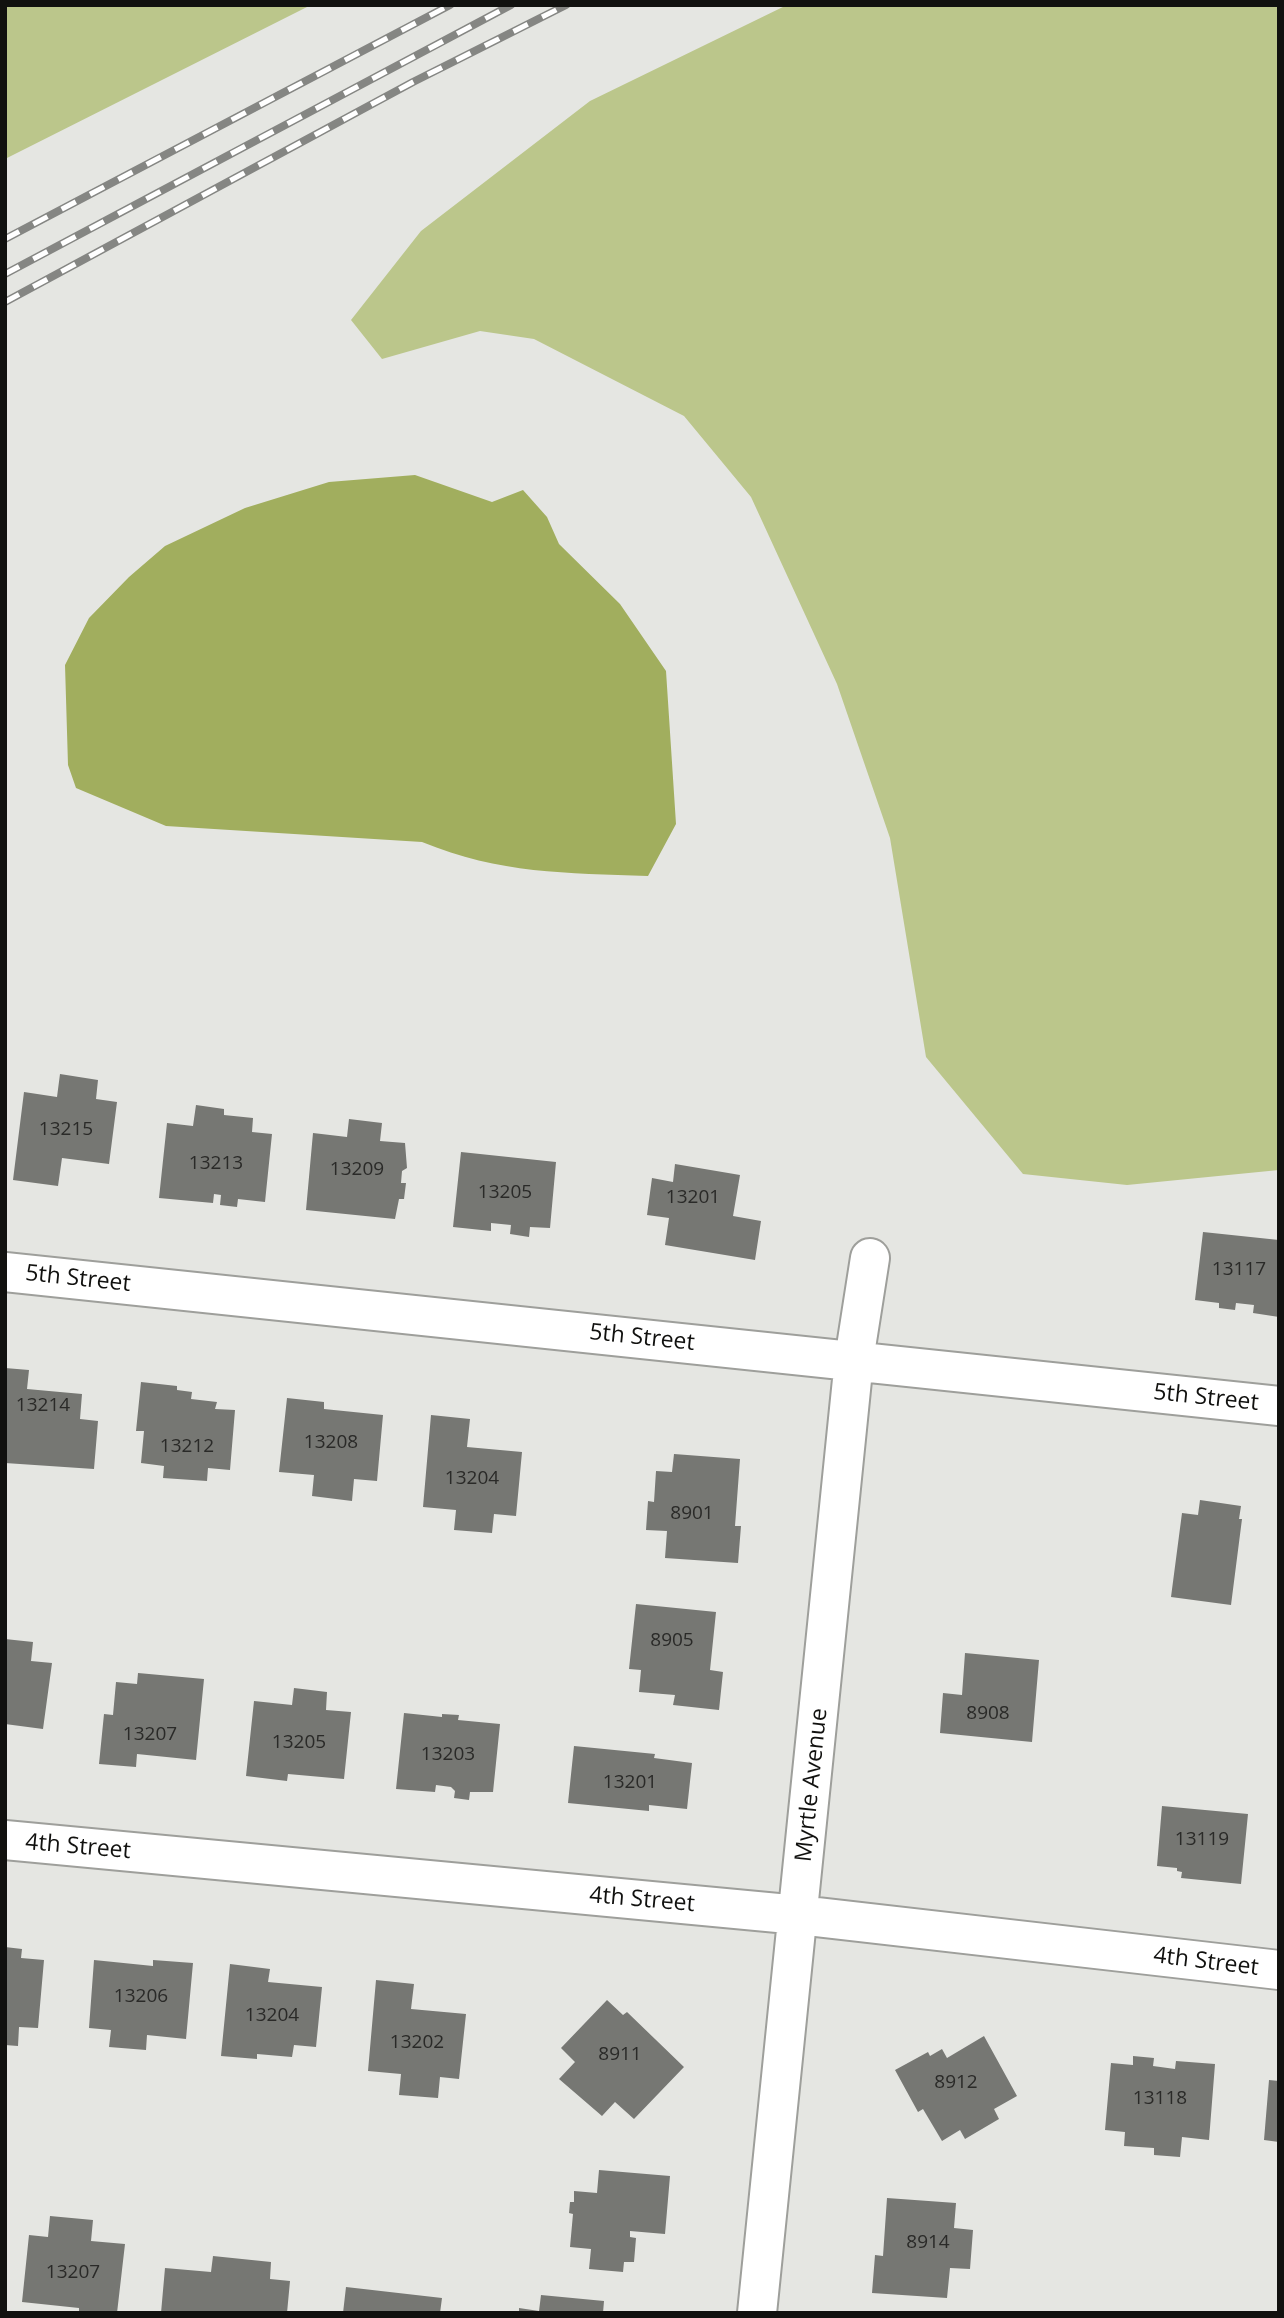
<!DOCTYPE html>
<style>
body{margin:0}
#map{position:relative;width:1284px;height:2318px;overflow:hidden;background:#e5e6e2;font-family:"Open Sans",sans-serif}
canvas{display:block}
.frame{position:absolute;inset:0;border:7px solid #11110f;pointer-events:none}
</style>
<div id="map">
<canvas width="1284" height="2318"></canvas>
<div class="frame"></div>
</div>
<script>
const g = document.querySelector('canvas').getContext('2d');
g.lineJoin = 'round';
function fill(path, color) {
  g.fillStyle = color;
  g.fill(path, 'evenodd');
}
function strokePath(path, color, width, dash) {
  g.strokeStyle = color;
  g.lineWidth = width;
  g.lineCap = dash ? 'butt' : 'round';
  g.setLineDash(dash || []);
  g.stroke(path);
}
function label(font, color, halo, rows, align = 'center') {
  g.font = font + ' "Open Sans",sans-serif';
  g.lineWidth = 5;
  g.setLineDash([]);
  g.textBaseline = 'middle';
  g.strokeStyle = halo;
  g.fillStyle = color;
  for (const [text, x, y, turn = 0] of rows) {
    g.save();
    g.translate(x, y);
    g.rotate((+turn || 0) * Math.PI / 180);
    g.textAlign = isNaN(turn) ? turn : align;
    if (halo) g.strokeText(text, 0, 0);
    g.fillText(text, 0, 0);
    g.restore();
  }
}
const green = new Path2D(`
 M5,5h306l-306,154z
 M787,5h492v1165l-152,15 -104,-11 -97,-117 -36,-219 -53,-154 -86,-187 -67,-81 -150,-77 -54,-8 -98,28 -31,-39 70,-89 169,-130z`);
const water = new Path2D(`
 M415,475l77,27 31,-12 24,27 12,27 61,60 46,67 10,153 -28,52c-82,-3 -148,-2 -226,-34l-256,-16 -90,-38 -8,-23 -3,-100 24,-47 40,-41 36,-31 80,-38 84,-26z`);
const building = new Path2D(`
 M60,1074l38,6 -2,19 21,3 -8,62 -47,-6 -4,28 -45,-6 11,-88 33,5z
 M196,1105l28,4v6l29,3 -1,14 20,2 -7,68 -27,-3 -1,8 -17,-2 1,-10 -7,-1 -1,9 -54,-5 8,-75 26,3z
 M349,1119l33,4 -2,18 25,2 2,25 -5,3 -1,12h5l-2,16h-5l-4,20 -89,-9 7,-77 34,4z
 M461,1152l95,10 -6,66 -20,-1 -1,10 -19,-3 1,-9 -20,-2v8l-38,-4z
 M675,1164l65,11 -7,41 28,5 -6,39 -90,-15 4,-27 -22,-3 5,-37 21,4z
 M1203,1232l76,8v77l-26,-4 1,-8 -18,-2 -1,7 -16,-2v-5l-24,-3z
 M5,1368l24,2 -2,19 55,5 -2,25 18,2 -4,48 -89,-6z
 M141,1382l36,4v4l15,2 -1,7 26,3 -2,7 20,1 -5,60 -22,-2 -1,13 -44,-3 1,-12 -23,-3 3,-32h-8z
 M287,1398l37,4v7l59,6 -6,66 -23,-2 -2,22 -40,-5 2,-21 -35,-3z
 M431,1415l39,4 -3,28 55,5 -6,64 -22,-2 -2,19 -38,-3 2,-20 -33,-3z
 M674,1454l66,5 -5,67h6l-3,37 -73,-5 2,-27 -21,-1 2,-29 6,1 2,-31 16,1z
 M1200,1500l41,6 -2,13h3l-11,86 -60,-8 11,-84 16,2z
 M636,1604l80,8 -6,58 13,2 -4,38 -46,-5 2,-10 -36,-3 2,-22 -12,-1z
 M5,1639l28,3 -2,19 21,2 -9,66 -38,-5z
 M965,1653l74,7 -7,82 -92,-9 3,-40 19,2z
 M138,1673l66,6 -8,81 -59,-6 -1,13 -37,-3 5,-50 9,1 3,-33 21,2z
 M294,1688l33,4 -1,18 25,2 -7,67 -56,-5 -1,7 -41,-5 8,-75 38,4z
 M404,1713l38,4v-3l17,1 -1,5 42,4 -7,68h-23l-1,8 -15,-2 1,-7 -4,-4 -15,-2 -1,7 -39,-3z
 M574,1746l81,8 -1,4 38,5 -5,46 -38,-4v6l-81,-8z
 M1162,1806l86,8 -7,70 -60,-6 1,-6 -5,-1v-3l-20,-2z
 M5,1947l17,2 -1,9 23,2 -6,68 -19,-1 -1,19 -13,-1z
 M94,1960l59,6v-6l40,3 -7,76 -39,-4 -1,15 -37,-3 2,-17 -22,-2z
 M230,1964l40,5 -2,13 54,5 -6,60 -22,-2 -2,12 -35,-3v5l-36,-3z
 M376,1980l38,4 -3,25 55,5 -7,65 -19,-2 -2,21 -39,-3 2,-21 -33,-3z
 M607,2000l16,15 4,-3 57,55 -50,52 -19,-17 -13,14 -43,-37 16,-17 -14,-14z
 M984,2036l33,60 -23,13 5,10 -34,20 -5,-9 -18,11 -19,-32 -5,3 -23,-42 33,-18 2,4 12,-7 5,9z
 M1133,2056l21,2 -1,8 22,3 1,-8 39,3 -6,76 -27,-3 -2,20 -26,-2v-7l-30,-2 1,-14 -20,-2 6,-67 22,2z
 M1269,2080l10,1v61l-15,-2z
 M599,2170l71,6 -5,58 -35,-3v6l6,1 -2,24h-10l-1,10 -34,-3 2,-20 -21,-2 3,-33 -4,-1 1,-11h4v-11l23,2z
 M887,2198l69,5 -2,25 19,2 -3,39 -20,-1 -3,30 -75,-5 3,-38 8,1z
 M50,2216l43,4 -2,21 34,3 -8,69h-38v-5l-57,-6 7,-67 19,2z
 M213,2256l58,6 -1,17 20,2 -3,32h-126l4,-45 46,4z
 M346,2287l96,11 -2,15h-97z
 M541,2295l63,6 -1,12h-84v-5l20,3z`);
const street = new Path2D(`
 M5,1272l1274,134
 M5,1840l794,75 480,55
 M757,2313l97,-953 16,-102`);
const rail = new Path2D(`
 M5,239l445,-234
 M5,274l506,-269
 M5,302l408,-220 153,-77`);
const numberNames = [
 ["13215",66,1130],
 ["13213",216,1164],
 ["13209",357,1170],
 ["13205",505,1193],
 ["13201",693,1198],
 ["13117",1239,1270],
 ["13214",43,1406],
 ["13208",331,1443],
 ["13212",187,1447],
 ["13204",472,1479],
 ["8901",692,1514],
 ["8905",672,1641],
 ["8908",988,1714],
 ["13207",150,1735],
 ["13205",299,1743],
 ["13203",448,1755],
 ["13201",630,1783],
 ["13119",1202,1840],
 ["13206",141,1997],
 ["13204",272,2016],
 ["13202",417,2043],
 ["8911",620,2055],
 ["8912",956,2083],
 ["13118",1160,2099],
 ["8914",928,2243],
 ["13207",73,2273]
];
const streetNames = [
 ["5th Street",78,1279,6],
 ["5th Street",642,1338,6],
 ["5th Street",1206,1398,6],
 ["Myrtle Avenue",812,1785,-84],
 ["4th Street",78,1847,5],
 ["4th Street",642,1900,5],
 ["4th Street",1206,1962,7]
];
fill(green, '#bbc68b');
fill(water, '#a1ae5e');
fill(building, '#767773');
strokePath(street, '#9e9f9b', 42);
strokePath(street, '#fff', 38);
strokePath(rail, '#858683', 8);
strokePath(rail, '#fff', 5, [16]);
label('19px', '#2a2a28', null, numberNames);
label('23px', '#11110f', '#fff', streetNames);
</script>
